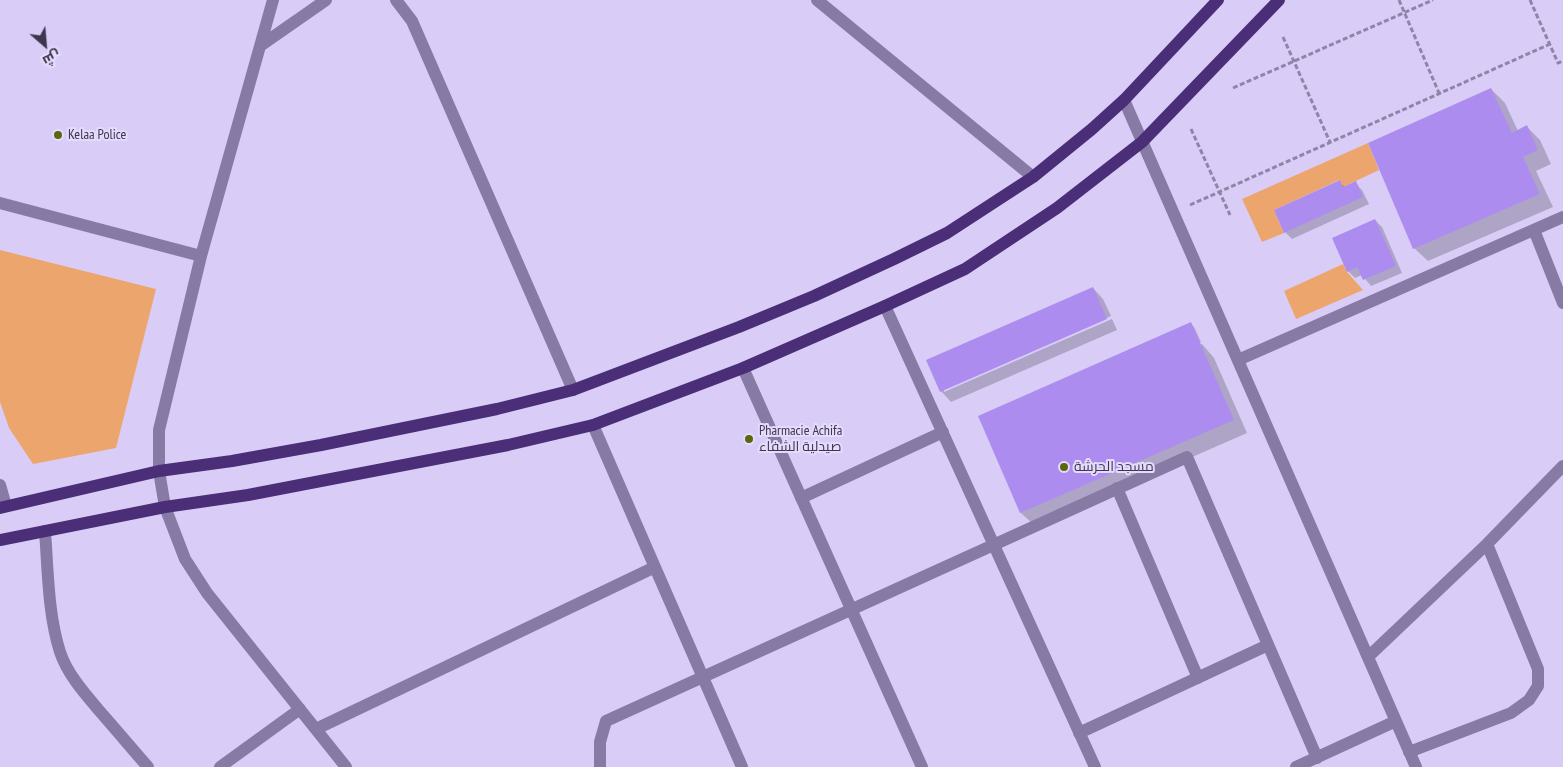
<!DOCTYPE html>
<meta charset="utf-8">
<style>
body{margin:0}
#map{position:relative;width:1563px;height:767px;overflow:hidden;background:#d9cdf8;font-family:"PT Sans Narrow",Cairo,sans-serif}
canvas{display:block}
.north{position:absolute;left:20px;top:20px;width:50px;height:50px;-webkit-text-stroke:4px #e5dcfd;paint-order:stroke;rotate:153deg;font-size:14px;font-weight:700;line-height:20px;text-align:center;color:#3d364c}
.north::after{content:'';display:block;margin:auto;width:18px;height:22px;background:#3d364c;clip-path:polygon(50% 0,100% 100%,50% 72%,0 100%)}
</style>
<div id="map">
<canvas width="1563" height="767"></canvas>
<div class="north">ش</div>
</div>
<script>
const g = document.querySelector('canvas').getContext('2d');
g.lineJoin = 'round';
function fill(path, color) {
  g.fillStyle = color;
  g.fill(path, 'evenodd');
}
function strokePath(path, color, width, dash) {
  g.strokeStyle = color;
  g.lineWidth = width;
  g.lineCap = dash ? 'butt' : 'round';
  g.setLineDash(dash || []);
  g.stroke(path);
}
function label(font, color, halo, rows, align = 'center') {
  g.font = font + ' "PT Sans Narrow",Cairo,sans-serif';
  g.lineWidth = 4;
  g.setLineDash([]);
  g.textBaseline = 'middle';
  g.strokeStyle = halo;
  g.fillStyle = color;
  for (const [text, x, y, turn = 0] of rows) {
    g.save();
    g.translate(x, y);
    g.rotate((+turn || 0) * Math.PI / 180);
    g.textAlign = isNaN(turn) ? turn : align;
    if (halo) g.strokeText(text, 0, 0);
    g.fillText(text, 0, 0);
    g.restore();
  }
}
const green = new Path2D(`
 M1368,143l11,27 -36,17 -4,-7 -65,30 10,23 -22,9 -20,-43z
 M0,250l156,39 -40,159 -83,16 -24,-36 -9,-26z
 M1343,264l4,8 16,18 -67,29 -12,-28z`);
const shadow = new Path2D(`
 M1491,89l14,14 13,28 9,-4 13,13 11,24 -15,7 17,36 -125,54 -14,-13z
 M1339,182l6,5 10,-4 7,7 7,14 -77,35 -7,-7z
 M1375,220l7,7 20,46 -31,13 -9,-11 -7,3 -7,-7z
 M1093,288l10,11 8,17 -167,73v3l168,-73 5,11 -166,72 -10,-11 -13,-30z
 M1191,324l3,3 7,15 -14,6v3l15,-7 12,14 33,75 -212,93 -14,-13 -42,-96z`);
const building = new Path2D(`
 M1491,88l21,45 15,-8 11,25 -15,7 17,37 -127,55 -45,-106z
 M1340,180l3,7 13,-6 7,16 -79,36 -10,-23z
 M1375,219l21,47 -33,14 -6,-13 -10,5 -15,-34z
 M1093,287l14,32 -167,73 -14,-32z
 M1191,322l43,98 -214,93 -42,-97z`);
const path = new Path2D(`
 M1399,0l40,93
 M1530,0l28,63 5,-2
 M1283,37l47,105
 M1233,88l200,-88
 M1191,129l39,86
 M1190,205l360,-161`);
const minor = new Path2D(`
 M273,0l-72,256 -42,174v41l6,36 20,52 22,34 139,174
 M396,0l16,21 161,369
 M817,0l216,177
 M260,46l66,-46
 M1124,100l292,667
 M0,203l201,53
 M1534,230l29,73
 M885,306l210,461
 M1238,360l325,-143
 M743,368l179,399
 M593,425l149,342
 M0,485l6,21
 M1117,488l81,190
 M801,498l142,-66
 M45,531c3,40 3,83 15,121 8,24 27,44 43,63 15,17 30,35 45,52
 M1368,657l119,-113 76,-78
 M316,729l339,-162
 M1079,733l189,-88
 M1409,752l102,-39 18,-13 9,-14v-17l-51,-125
 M220,767l80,-58
 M600,767v-25l6,-21 581,-264 130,301
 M1296,767l100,-46`);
const major = new Path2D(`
 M0,508l159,-37 73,-10 89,-16 176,-36 76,-19 166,-63 75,-31 80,-37 53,-26 86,-56 59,-48 32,-29 94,-100
 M0,540l165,-33 83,-12 260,-50 85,-20 150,-57 142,-62 80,-37 92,-61 85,-66 137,-142`);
const markers = [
 [58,135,5,"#5a670d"],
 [749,439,5,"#5a670d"],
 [1064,467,5,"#5a670d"]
];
const poiNames = [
 ["Kelaa Police",68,135],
 ["Pharmacie Achifa",759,431],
 ["صيدلية الشفاء",759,447],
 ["مسجد الحرشة",1074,467]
];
fill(green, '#eca56d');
fill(shadow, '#0003');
fill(building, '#ad8cef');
strokePath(path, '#8f85a7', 3, [5, 2.5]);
strokePath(minor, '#877ba5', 12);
strokePath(major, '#4a2e78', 12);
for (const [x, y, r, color] of markers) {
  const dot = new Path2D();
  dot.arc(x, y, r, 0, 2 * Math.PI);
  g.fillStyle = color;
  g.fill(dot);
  strokePath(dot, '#e5dcfd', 2);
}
label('14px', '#3d364c', '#e5dcfd', poiNames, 'left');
</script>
